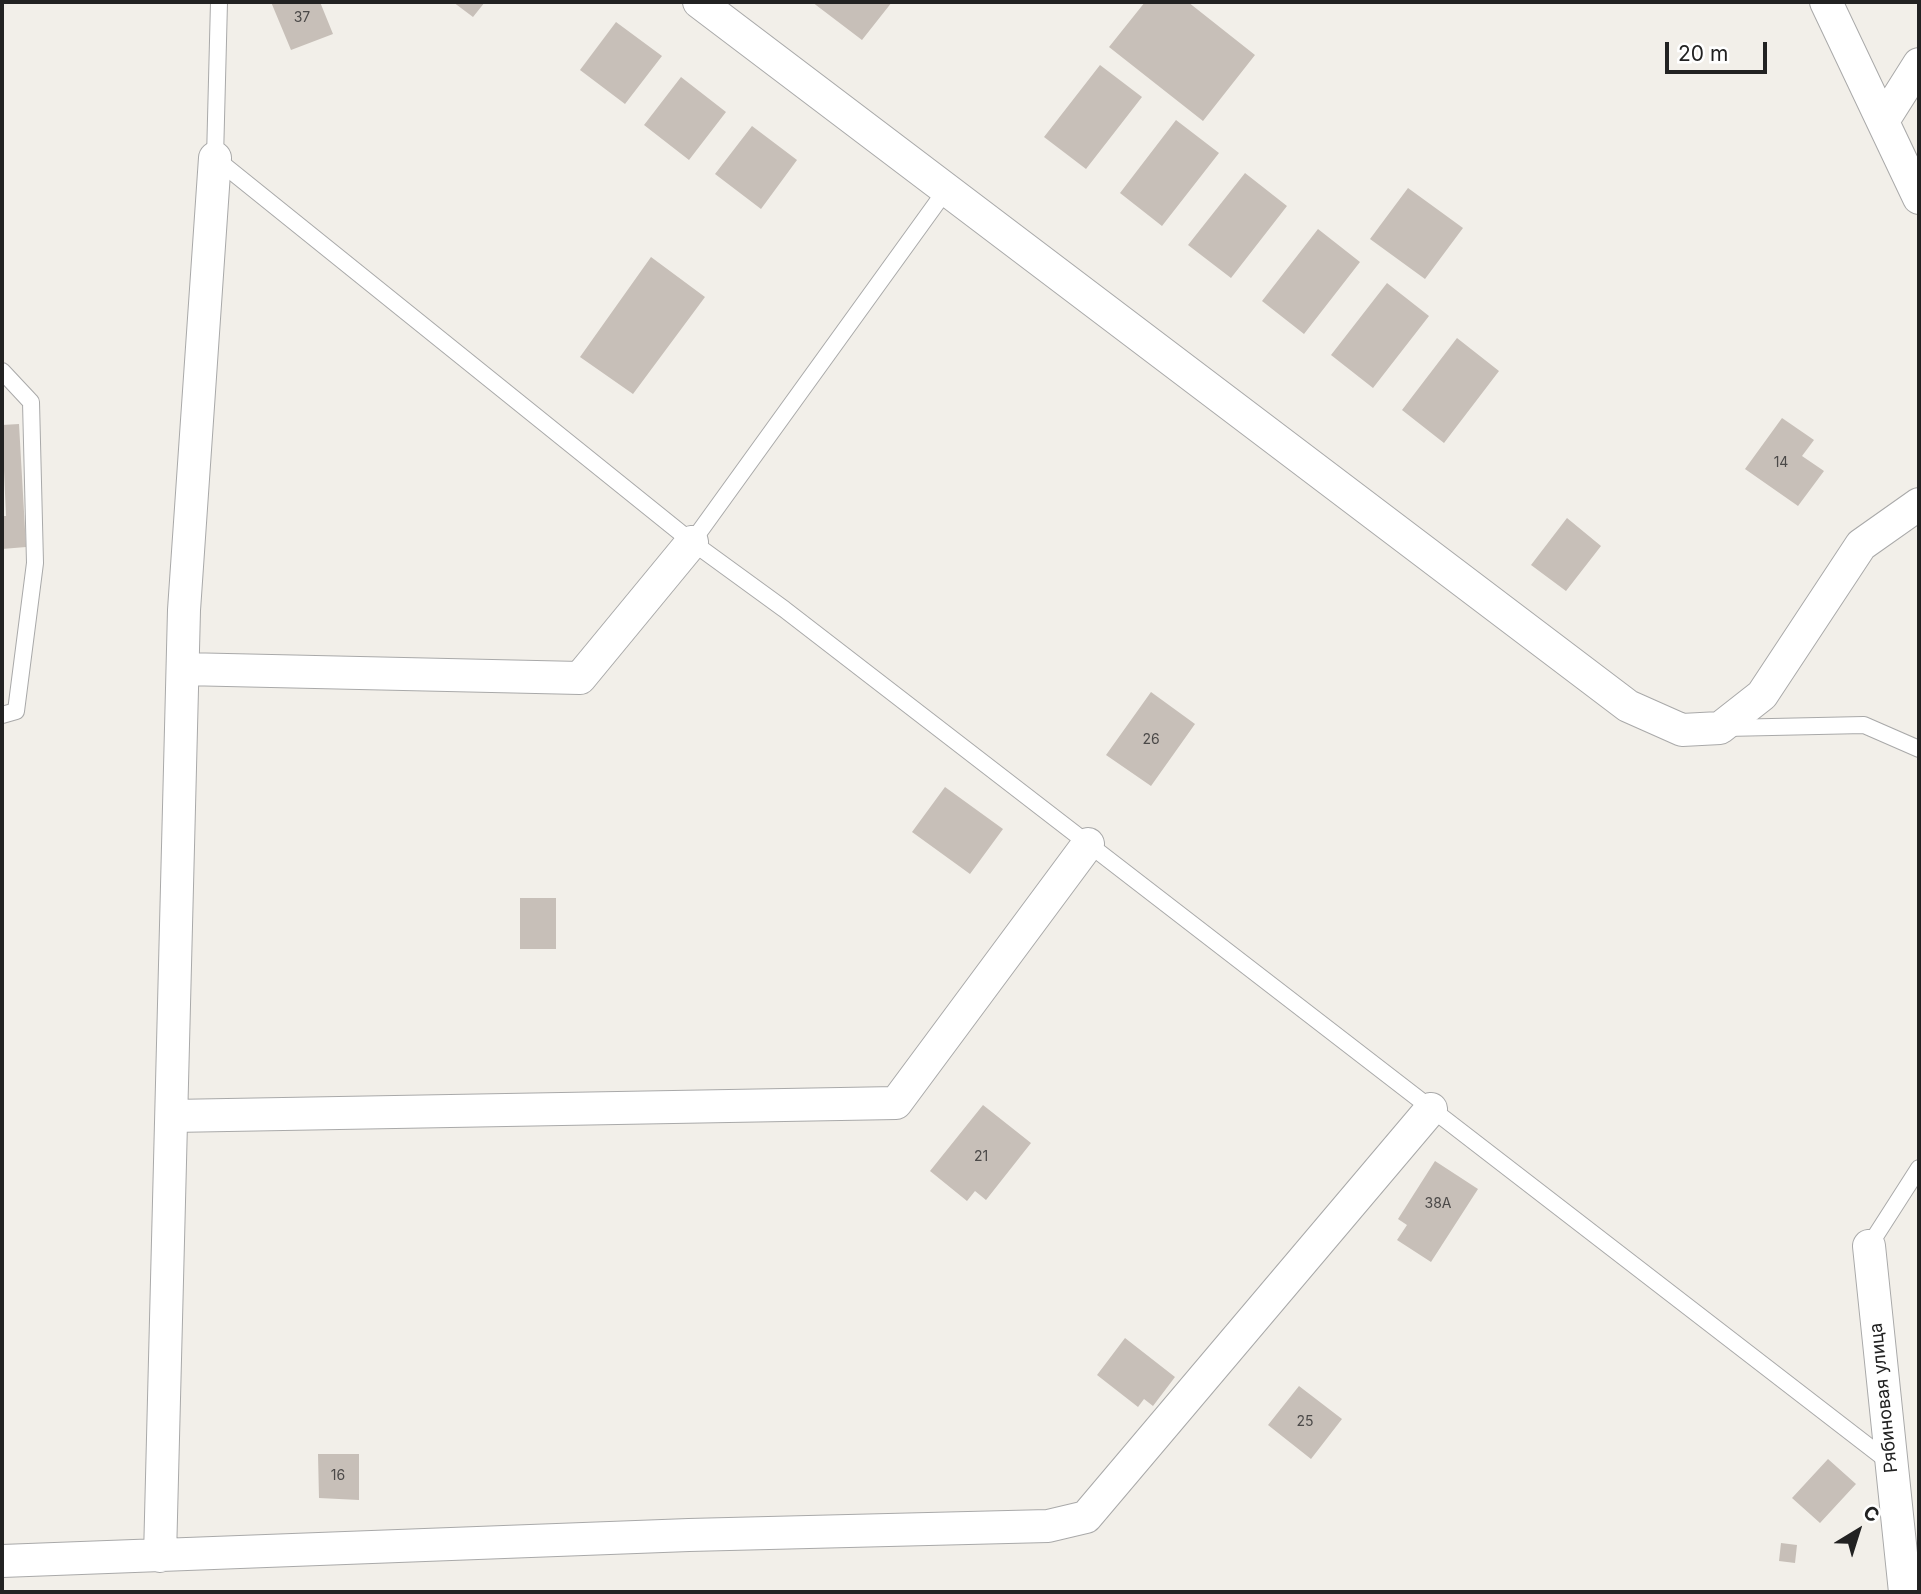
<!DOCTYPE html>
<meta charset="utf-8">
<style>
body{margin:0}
#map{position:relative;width:1921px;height:1594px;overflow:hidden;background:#f2efe9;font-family:Inter,sans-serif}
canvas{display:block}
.frame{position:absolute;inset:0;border:4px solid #222;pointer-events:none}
.north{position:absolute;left:1823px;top:1496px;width:70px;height:70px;-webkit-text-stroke:5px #fff;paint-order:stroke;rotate:38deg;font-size:19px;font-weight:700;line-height:28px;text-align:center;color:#222}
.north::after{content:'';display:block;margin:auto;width:24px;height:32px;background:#222;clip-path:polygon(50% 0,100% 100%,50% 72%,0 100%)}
.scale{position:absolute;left:1665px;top:42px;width:102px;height:32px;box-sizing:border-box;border:4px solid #222;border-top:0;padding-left:9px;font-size:21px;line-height:24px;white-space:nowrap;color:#222;-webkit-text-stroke:5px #fff;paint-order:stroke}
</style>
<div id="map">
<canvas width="1921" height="1594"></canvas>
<div class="frame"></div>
<div class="north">С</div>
<div class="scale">20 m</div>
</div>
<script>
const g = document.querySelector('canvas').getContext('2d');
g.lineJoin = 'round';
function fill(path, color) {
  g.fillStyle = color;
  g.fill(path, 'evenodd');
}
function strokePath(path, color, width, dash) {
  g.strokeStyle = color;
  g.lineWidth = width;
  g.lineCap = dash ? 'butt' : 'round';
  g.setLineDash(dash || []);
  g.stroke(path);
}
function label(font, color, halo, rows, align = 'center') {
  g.font = font + ' Inter,sans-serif';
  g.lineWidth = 5;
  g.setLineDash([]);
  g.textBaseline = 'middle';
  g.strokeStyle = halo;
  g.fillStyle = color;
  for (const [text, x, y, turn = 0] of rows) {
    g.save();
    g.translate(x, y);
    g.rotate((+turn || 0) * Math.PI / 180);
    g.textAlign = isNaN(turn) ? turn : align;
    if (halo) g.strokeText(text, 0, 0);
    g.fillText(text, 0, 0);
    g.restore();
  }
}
const building = new Path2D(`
 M271,2h49l13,32 -42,16z
 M453,2h32l-12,15z
 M812,2h80l-30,38z
 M1145,2h43l67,53 -52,66 -94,-74z
 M616,22l46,34 -37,48 -45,-34z
 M1100,65l42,32 -56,72 -42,-32z
 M681,77l45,35 -37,48 -45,-35z
 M1176,120l43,33 -57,73 -42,-33z
 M752,126l45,34 -36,49 -46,-35z
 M1245,173l42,33 -56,72 -43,-33z
 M1408,188l55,40 -38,51 -55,-40z
 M1318,229l42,33 -56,72 -42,-33z
 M651,257l54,40 -72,97 -53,-37z
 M1387,283l42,33 -56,72 -42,-33z
 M1457,338l42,33 -55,72 -42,-33z
 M1782,418l32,22 -12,16 22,15 -26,35 -53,-37z
 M19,424l7,123 -24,2v-33h4l-4,-91z
 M1567,518l34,28 -35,45 -35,-26z
 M1151,692l44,32 -44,62 -45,-31z
 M945,787l58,42 -33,45 -58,-42z
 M520,898h36v51h-36z
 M983,1105l48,38 -45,57 -11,-9 -8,10 -37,-30z
 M1435,1161l43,28 -47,73 -34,-22 10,-15 -9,-6z
 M1125,1338l50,39 -22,29 -9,-7 -6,8 -41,-32z
 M1299,1386l43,33 -31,40 -43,-34z
 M318,1454h41v46l-40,-2z
 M1828,1459l28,25 -36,39 -28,-25z
 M1781,1543l16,2 -2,18 -16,-2z`);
const lane = new Path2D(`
 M219,2l-4,156 477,384 92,67 1105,853
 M2,371l29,31 4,161 -19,148 -14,4
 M692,542l254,-352
 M1726,728l138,-3 55,24
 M1869,1246l50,-78`);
const street = new Path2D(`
 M699,2l929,704 54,24 38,-2 42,-33 99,-150 58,-41
 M1826,2l93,196
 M1883,121l36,-57
 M183,669l397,9 112,-136
 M172,1116l724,-13 192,-259
 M1869,1246l36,346
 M160,1556l24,-946 31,-452
 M2,1561l687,-26 359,-9 38,-9 345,-408`);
const numberNames = [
 ["37",302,18],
 ["14",1781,463],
 ["26",1151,740],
 ["21",981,1157],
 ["38А",1438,1204],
 ["25",1305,1422],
 ["16",338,1476]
];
const streetNames = [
 ["Рябиновая улица",1884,1398,-96]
];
fill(building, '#c7bfb8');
strokePath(lane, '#a9a9a9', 18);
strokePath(street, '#a9a9a9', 34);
strokePath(lane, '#fff', 16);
strokePath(street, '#fff', 32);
label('14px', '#4b4948', null, numberNames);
label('18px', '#222', '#fff', streetNames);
</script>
